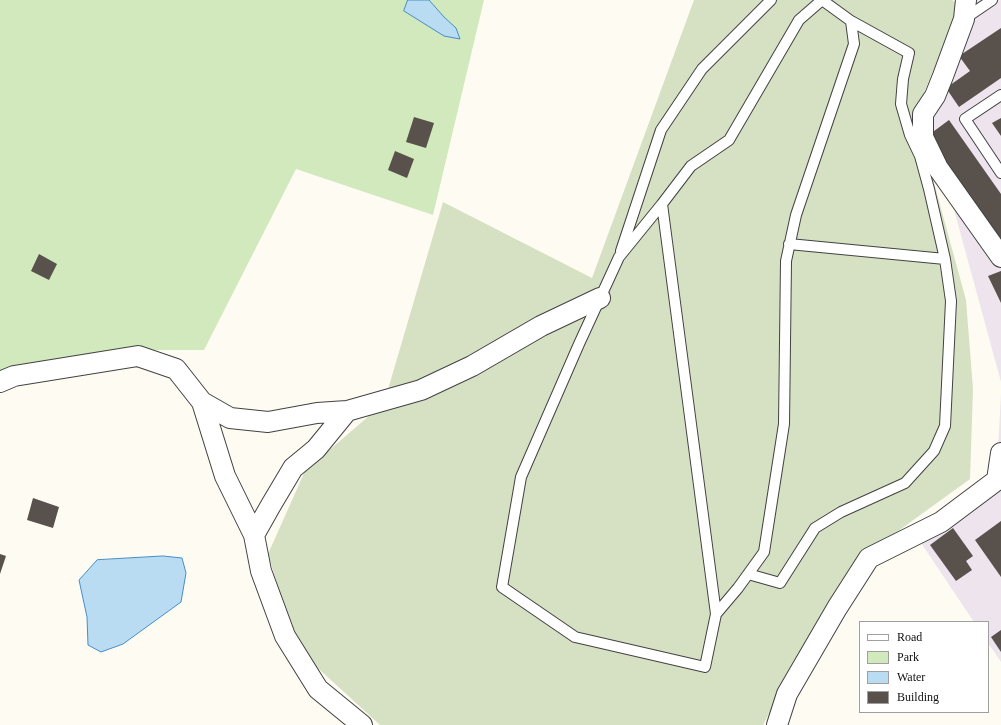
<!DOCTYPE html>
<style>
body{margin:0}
#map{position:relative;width:1001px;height:725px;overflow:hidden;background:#fefcf2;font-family:Georgia,serif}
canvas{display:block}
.legend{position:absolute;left:859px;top:621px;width:130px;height:92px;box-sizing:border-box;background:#fff;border:1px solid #9f9f9f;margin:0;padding:5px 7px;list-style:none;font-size:12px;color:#0f0f0f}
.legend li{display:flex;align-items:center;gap:8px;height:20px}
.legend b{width:20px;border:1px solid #9f9f9f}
</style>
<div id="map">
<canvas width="1001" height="725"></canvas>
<ul class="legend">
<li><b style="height:5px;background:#fff"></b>Road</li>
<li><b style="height:11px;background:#d2e8bd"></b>Park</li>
<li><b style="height:11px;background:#b9dcf3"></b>Water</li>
<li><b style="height:11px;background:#58514c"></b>Building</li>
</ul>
</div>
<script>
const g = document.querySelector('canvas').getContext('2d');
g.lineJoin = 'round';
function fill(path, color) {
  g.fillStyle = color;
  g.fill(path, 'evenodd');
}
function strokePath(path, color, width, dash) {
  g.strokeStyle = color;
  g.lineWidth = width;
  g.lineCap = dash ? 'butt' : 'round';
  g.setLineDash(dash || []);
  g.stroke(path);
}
const industrial = new Path2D(`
 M972,0h29v382l-60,-220 -13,-42z
 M1001,393v269l-13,-19v-21h-14l-53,-79 75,-54z`);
const green = new Path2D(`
 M0,0h484l-51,215 -137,-46 -92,181h-68l-136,22z`);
const cemetery = new Path2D(`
 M694,0h258l9,6 -39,91 11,82 33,121 7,89 -3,90 -105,76 -74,116 -28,54h-383l-83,-76 -29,-95 37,-83 79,-68 59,-201 149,76z`);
const water = new Path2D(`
 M408,0h21l15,17 12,11 4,11 -16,-3 -40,-25z
 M163,556l19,2 4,15 -5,29 -58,42 -22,8 -13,-7 -1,-28 -8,-37 18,-20z`);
const building = new Path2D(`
 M1001,28v50l-42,29 -13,-19 24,-17 -11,-15z
 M414,117l20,6 -8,25 -20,-6z
 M1001,118v18l-9,-13z
 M949,120l52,74v50l-75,-107z
 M395,151l19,8 -7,19 -19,-8z
 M39,254l18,10 -8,16 -18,-9z
 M1001,271v32l-13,-27z
 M33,498l26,9 -6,21 -26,-8z
 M1001,521v56l-26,-37z
 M953,528l20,28 -7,5 6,9 -16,11 -26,-36z
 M0,554l6,2 -6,18z
 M1001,630v22l-10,-15z`);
const lane = new Path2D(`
 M964,19l28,-19
 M1001,95l-36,24 36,54
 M662,204l-43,53 -40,87 -58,133 -19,110 73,50 130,30 11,-53 -54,-410 29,-38 38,-26 70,-120 23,-20 29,21 3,23 -58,171 -10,46 -2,163 -20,128 -26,36 -22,26
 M789,244l156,15
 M621,251l40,-121 41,-61 69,-69
 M748,574l32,9 35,-55 26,-16 64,-29 29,-32 11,-25 6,-125 -6,-42 -16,-70 -9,-33 -10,-21 -9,-31 2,-25 6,-26 -58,-32`);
const street = new Path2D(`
 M966,0l-2,19 -21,57 -8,20 -12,18v23l15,31 63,89
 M0,382l14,-6 124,-20 38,13 26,33 28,16 38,4 49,-9 30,-2 74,-21 51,-24 69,-40 59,-28
 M202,402l23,74 29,59
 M347,411l-31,38 -23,19 -22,37 -17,30 7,36 24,65 33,53 44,36
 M777,725l10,-31 50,-86 32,-50 72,-36 56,-42 4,-27`);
fill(industrial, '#ede4ed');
fill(green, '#d2e8bd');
fill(cemetery, '#d6e0c3');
fill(water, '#b9dcf3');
strokePath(water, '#448ec7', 1);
fill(building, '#58514c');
strokePath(lane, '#424242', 12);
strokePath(street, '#424242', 22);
strokePath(lane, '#fff', 10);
strokePath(street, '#fff', 20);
</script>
